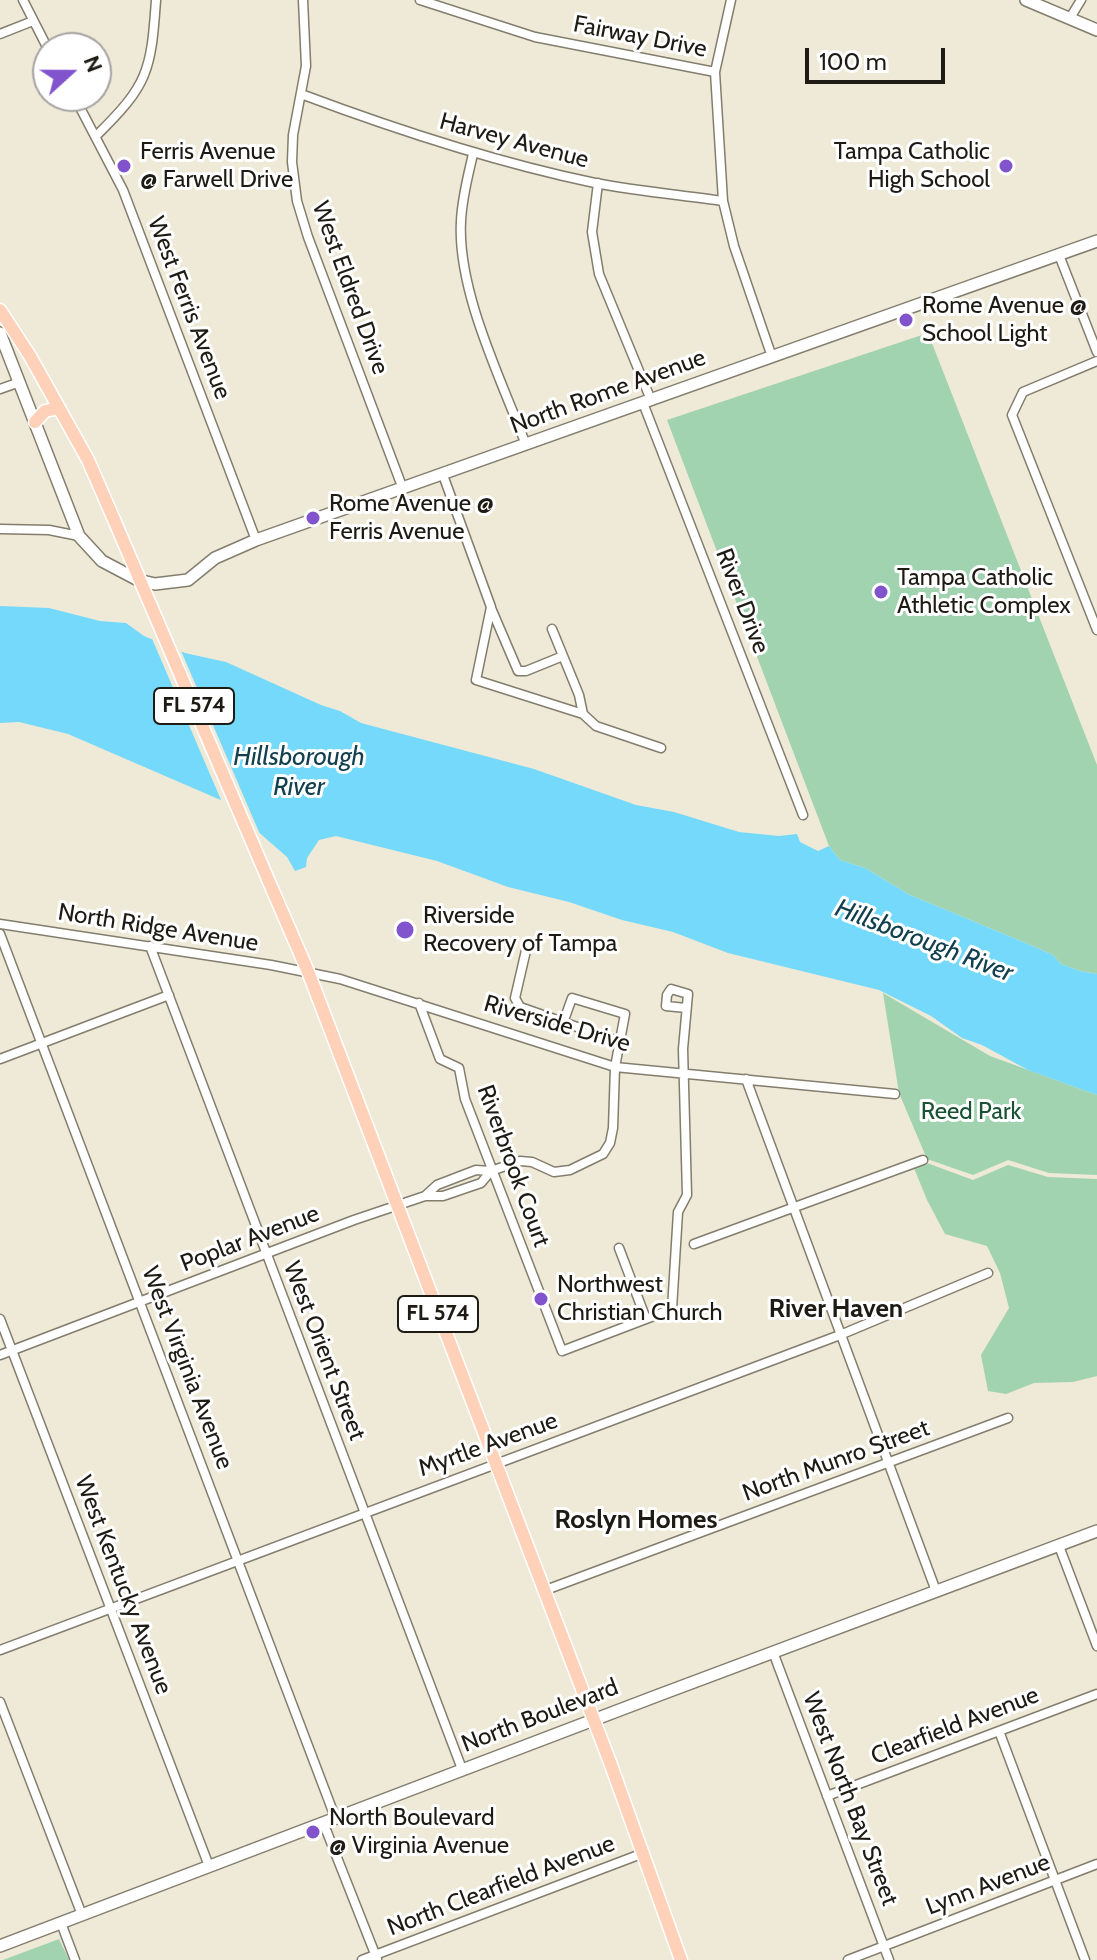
<!DOCTYPE html>
<style>
body{margin:0}
#map{position:relative;width:1097px;height:1960px;overflow:hidden;background:#efe9d7;font-family:Cabin,sans-serif}
canvas{display:block}
.north{position:absolute;left:32px;top:32px;width:80px;height:80px;box-sizing:border-box;background:#fff;border:2px solid #a5a4a1;border-radius:50%;rotate:69deg;font-size:22px;font-weight:700;line-height:32px;text-align:center;color:#1d1b14}
.north::after{content:'';display:block;margin:auto;width:28px;height:36px;background:#8153cc;clip-path:polygon(50% 0,100% 100%,50% 72%,0 100%)}
.scale{position:absolute;left:805px;top:48px;width:140px;height:36px;box-sizing:border-box;border:4px solid #1d1b14;border-top:0;padding-left:10px;font-size:24px;line-height:28px;white-space:nowrap;color:#1d1b14;-webkit-text-stroke:6px #fff;paint-order:stroke}
</style>
<div id="map">
<canvas width="1097" height="1960"></canvas>
<div class="north">N</div>
<div class="scale">100 m</div>
</div>
<script>
const g = document.querySelector('canvas').getContext('2d');
g.lineJoin = 'round';
function fill(path, color) {
  g.fillStyle = color;
  g.fill(path, 'evenodd');
}
function strokePath(path, color, width, dash) {
  g.strokeStyle = color;
  g.lineWidth = width;
  g.lineCap = dash ? 'butt' : 'round';
  g.setLineDash(dash || []);
  g.stroke(path);
}
function label(font, color, halo, rows, align = 'center') {
  g.font = font + ' Cabin,sans-serif';
  g.lineWidth = 6;
  g.setLineDash([]);
  g.textBaseline = 'middle';
  g.strokeStyle = halo;
  g.fillStyle = color;
  for (const [text, x, y, turn = 0] of rows) {
    g.save();
    g.translate(x, y);
    g.rotate((+turn || 0) * Math.PI / 180);
    g.textAlign = isNaN(turn) ? turn : align;
    if (halo) g.strokeText(text, 0, 0);
    g.fillText(text, 0, 0);
    g.restore();
  }
}
const green = new Path2D(`
 M928,333l169,432v209l-17,-3 -19,-7 -8,-9 -25,-11 -118,-49 -45,-27 -25,-8 -11,-14 -162,-426z
 M883,993l107,63 107,39v80l-48,-2 -41,-13 -35,15 -46,-16 -28,-66z
 M927,1163l46,17 35,-15 40,12 49,2v197l-24,6 -39,1 -28,11 -18,-3 -7,-36 28,-47 -9,-35 -13,-27 -42,-12 -18,-34 -13,-32z
 M59,1939l10,21h-66z`);
const water = new Path2D(`
 M0,606l49,2 51,13 26,2 18,13 41,17 41,9 95,43 19,6 21,12 173,46 102,36 38,7 65,20 40,4 18,-2 3,8 18,9 11,-5 11,14 25,8 45,27 118,49 25,11 8,9 19,7 17,3v121l-69,-25 -46,-25 -20,-7 -31,-22 -52,-26 -151,-37 -55,-21 -51,-12 -53,-18 -61,-15 -71,-26 -101,-25 -17,4 -12,18 -1,9 -11,4 -8,-14 -64,-56 -155,-67 -49,-12 -19,1z`);
const pier = new Path2D(`
 M150,634l29,12 83,193 -38,-32z`);
const street = new Path2D(`
 M23,0l25,49
 M303,0l3,66 -13,69 -1,27 5,39 11,36 95,252
 M420,0l115,37 180,35
 M731,0l-16,72 8,129 11,45 38,111
 M1070,18l11,-18
 M0,34l33,-13
 M301,94c96,36 193,68 294,89 42,8 86,12 128,18
 M74,96l49,94 133,350
 M96,136c52,-51 55,-64 60,-136
 M473,154c-5,22 -11,44 -12,67 -4,70 40,158 65,224
 M598,183l-6,49 7,42 52,126
 M1059,255l38,97
 M1097,361l-74,31 -11,23 85,215
 M0,389l20,-7
 M643,403l160,412
 M443,475l48,132 -15,73 107,34 13,12 65,22
 M0,529l49,1 30,6
 M491,608l27,63h8l37,-15
 M552,629l27,66 4,19
 M0,924l271,41 69,14 275,88 280,27
 M0,934l335,883
 M150,946l312,823
 M527,946l-12,52 5,9 100,35
 M419,1003l21,56 19,9 6,31 97,252 110,-42 6,-97 9,-17 -4,-146 5,-55 -17,-5 -4,6 -1,11 20,2
 M0,1059l169,-64
 M746,1079l190,512
 M425,1196l12,-11 39,-15 15,1 29,-10 12,1 22,10 16,-2 33,-16 7,-11 3,-15 2,-61 10,-53 -53,-16 -9,25
 M694,1244l229,-84
 M619,1248l27,71
 M0,1319l209,547
 M0,1355l354,-135 71,-24h18l38,-13 10,-12
 M1059,1546l38,100
 M543,1591l465,-173
 M0,1650l840,-315 148,-62
 M773,1652l116,308
 M0,1702l82,213
 M999,1731l86,229
 M827,1796l270,-102
 M323,1822l54,137
 M61,1923l14,37
 M362,1960l279,-106
 M848,1960l249,-96`);
const secondary = new Path2D(`
 M1026,0l71,30
 M0,333l79,203 23,25 36,19 17,4 33,-4 27,-22 41,-18 841,-299
 M0,1946l659,-251 438,-164`);
const primary = new Path2D(`
 M0,310l30,46 58,104 27,62
 M35,422l10,-11 14,-3
 M273,891l36,83 302,791 70,195`);
const primaryBridge = new Path2D(`
 M115,522l158,369`);
const markers = [
 [124,166,8,"#8153cc"],
 [1006,166,8,"#8153cc"],
 [906,320,8,"#8153cc"],
 [313,518,8,"#8153cc"],
 [881,592,8,"#8153cc"],
 [405,930,10,"#8153cc"],
 [541,1299,8,"#8153cc"],
 [313,1832,8,"#8153cc"]
];
const shields = [
 [194,706,80],
 [438,1314,80]
];
const shieldNames = [
 ["FL 574",194,706],
 ["FL 574",438,1314]
];
const streetNames = [
 ["Fairway Drive",640,37,11],
 ["Harvey Avenue",514,141,15],
 ["West Eldred Drive",350,288,70],
 ["West Ferris Avenue",189,308,69],
 ["North Rome Avenue",608,392,-20],
 ["River Drive",742,601,69],
 ["North Ridge Avenue",158,928,9],
 ["Riverside Drive",557,1024,16],
 ["Riverbrook Court",513,1166,70],
 ["Poplar Avenue",250,1239,-21],
 ["West Orient Street",324,1351,69],
 ["West Virginia Avenue",187,1368,69],
 ["Myrtle Avenue",488,1445,-20],
 ["North Munro Street",836,1461,-20],
 ["West Kentucky Avenue",123,1585,69],
 ["North Boulevard",540,1716,-21],
 ["Clearfield Avenue",955,1726,-21],
 ["West North Bay Street",850,1799,69],
 ["Lynn Avenue",988,1885,-21],
 ["North Clearfield Avenue",501,1886,-21]
];
const poiNames = [
 ["Ferris Avenue",140,152],
 ["@ Farwell Drive",140,180],
 ["Tampa Catholic",990,152,"right"],
 ["High School",990,180,"right"],
 ["Rome Avenue @",922,306],
 ["School Light",922,334],
 ["Rome Avenue @",329,504],
 ["Ferris Avenue",329,532],
 ["Tampa Catholic",897,578],
 ["Athletic Complex",897,606],
 ["Riverside",423,916],
 ["Recovery of Tampa",423,944],
 ["Northwest",557,1285],
 ["Christian Church",557,1313],
 ["North Boulevard",329,1818],
 ["@ Virginia Avenue",329,1846]
];
const parkNames = [
 ["Reed Park",971,1112]
];
const waterNames = [
 ["Hillsborough",299,757],
 ["River",299,787],
 ["Hillsborough River",924,941,21]
];
const neighbourhoodNames = [
 ["River Haven",836,1309],
 ["Roslyn Homes",636,1520]
];
fill(green, '#a1d3b1');
fill(water, '#75d9fb');
fill(pier, '#efe9d7');
strokePath(street, '#837d6d', 11);
strokePath(secondary, '#837d6d', 14);
strokePath(primary, '#fff', 15);
strokePath(street, '#fff', 8);
strokePath(secondary, '#fff', 11);
strokePath(primary, '#ffd1b9', 12);
strokePath(primaryBridge, '#fff', 15, []);
strokePath(primaryBridge, '#ffd1b9', 12);
for (const [x, y, r, color] of markers) {
  const dot = new Path2D();
  dot.arc(x, y, r, 0, 2 * Math.PI);
  g.fillStyle = color;
  g.fill(dot);
  strokePath(dot, '#fff', 3);
}
for (const [x, y, w] of shields) {
  const box = new Path2D();
  box.roundRect(x - w / 2, y - 18, w, 36, 6);
  g.fillStyle = '#fff';
  g.fill(box);
  strokePath(box, '#1d1b14', 2);
}
label('bold 22px', '#1d1b14', null, shieldNames);
label('24px', '#1d1b14', '#fff', streetNames);
label('24px', '#1d1b14', '#fff', poiNames, 'left');
label('24px', '#1a5333', '#fff', parkNames);
label('italic 26px', '#13404f', '#fff', waterNames);
label('bold 26px', '#1d1b14', '#fff', neighbourhoodNames);
</script>
